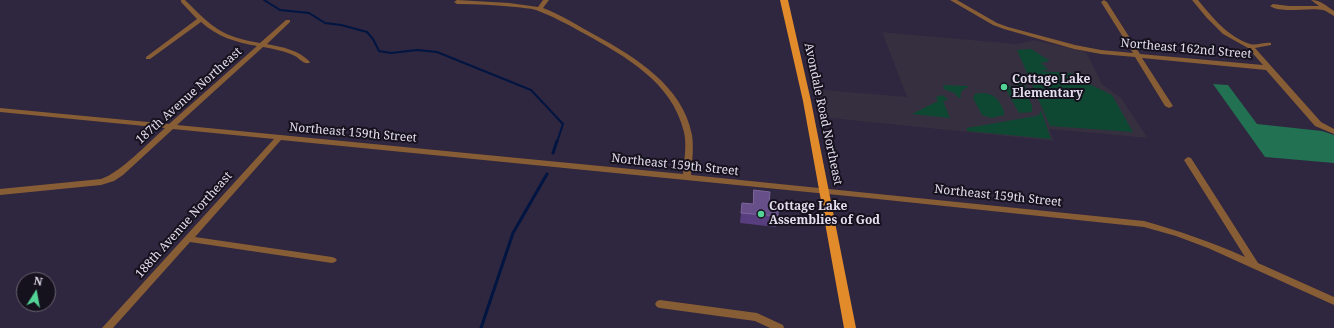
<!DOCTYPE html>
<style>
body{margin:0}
#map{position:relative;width:1334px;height:328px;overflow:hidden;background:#2f263f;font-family:"Noto Serif",serif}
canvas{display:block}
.north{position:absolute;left:16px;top:272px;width:40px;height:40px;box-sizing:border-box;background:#15111d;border:1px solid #676371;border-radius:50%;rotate:11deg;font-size:11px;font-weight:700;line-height:16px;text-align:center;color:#e3ddee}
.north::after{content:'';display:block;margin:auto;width:14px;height:18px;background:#53d396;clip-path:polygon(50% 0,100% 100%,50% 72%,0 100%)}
</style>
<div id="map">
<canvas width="1334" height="328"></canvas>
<div class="north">N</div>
</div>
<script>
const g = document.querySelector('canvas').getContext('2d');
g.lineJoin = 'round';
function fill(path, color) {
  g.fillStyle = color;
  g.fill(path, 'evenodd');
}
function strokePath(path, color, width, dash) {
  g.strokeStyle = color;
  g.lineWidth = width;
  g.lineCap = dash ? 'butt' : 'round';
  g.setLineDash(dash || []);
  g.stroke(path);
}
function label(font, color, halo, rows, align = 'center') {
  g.font = font + ' "Noto Serif",serif';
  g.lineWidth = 4;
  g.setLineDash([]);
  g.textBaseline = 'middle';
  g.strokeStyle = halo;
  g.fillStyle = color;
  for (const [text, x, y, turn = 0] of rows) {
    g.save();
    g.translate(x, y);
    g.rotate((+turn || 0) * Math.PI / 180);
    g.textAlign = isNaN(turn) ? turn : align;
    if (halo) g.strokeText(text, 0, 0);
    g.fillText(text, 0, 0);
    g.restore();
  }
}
const education = new Path2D(`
 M882,32l135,12 17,-4 52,12 16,32 19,14 27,40 -99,-9 5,12 -233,-24 -8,-28 94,8z`);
const green = new Path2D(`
 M1031,49l19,12 -9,2 7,6 -7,2 41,3 5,9 25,12 21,37 -83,-6 -33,-76z
 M1012,76h10l8,23 -1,1 3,5v7l-13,1 -15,-27h14z
 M943,85l25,1v1c-5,2 -9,5 -7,11h-2l-5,-5 -10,-4z
 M981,93c14,0 18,7 23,18v4l-13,3 -9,-3 -9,-17 2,-4z
 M942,95l3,2 3,3 -5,1 7,17 -38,-4 26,-13 -2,-4z
 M1041,110l10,29 -84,-8v-3l69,-12 3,-1z`);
const forest = new Path2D(`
 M1213,84l15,1 29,39 65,7 12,4v28l-69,-6z`);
const streamFar1 = new Path2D(`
 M264,0l16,10 29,3 16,10 16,2 26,7 6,7 6,12 12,2 26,-3 20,2 94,38 32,34 -6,18`);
const stream = new Path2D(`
 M553,153l4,-12
 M481,328l32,-95 34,-59`);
const minor = new Path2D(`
 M181,0h4c27,27 37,37 75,43l26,-23h4v2l-23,22c15,3 32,6 43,18l-1,1c-6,1 -9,-4 -14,-7 -10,-5 -21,-7 -32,-9l-86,78 506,49c1,-14 4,-28 1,-42 -12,-50 -58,-75 -99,-98 -16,-9 -33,-18 -49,-24 -6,-2 -14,-2 -21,-3 -19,-2 -39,-3 -58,-3l-3,-2 3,-2 52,3 29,4 5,-7h6l-6,8c19,7 35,18 52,27 40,22 88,51 97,100 2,13 0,27 -1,40l453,46c35,10 68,21 101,36l-61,-97 4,-3 3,1 67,105 76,34v8l-126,-57 -32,-12 -32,-9 -276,-29 -587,-58 -86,97 137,20 3,1 2,2 -2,2 -3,1 -142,-21 -77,86h-11l172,-189 -101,-10 -50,46 -9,6 -13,4 -101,10v-6l101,-10c19,-6 47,-36 64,-51l-165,-16v-4l169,16 88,-78c-22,-4 -39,-9 -56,-24l-51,37h-4v-2l51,-38 -16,-17z
 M950,0h7l40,23 11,4 67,18 26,5 32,3 -32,-51 3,-2 3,2 33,52 123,11 -15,-17 -25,-14 -17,-17 -14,-17h6c14,17 30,37 52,44 6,2 15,-2 21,-1v2l-16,3 66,74 13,7v5l-19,-8 -49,-56 -124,-12 31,48 -4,2 -4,-2 -30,-49 -34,-3 -27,-5 -70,-20 -11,-4z
 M1311,0c10,0 15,6 23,11v5c-4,-2 -7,-5 -11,-6 -14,-3 -41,4 -53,-4l3,-2 16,2h30z
 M660,300l97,13 26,12 1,3h-14l-15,-7 -95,-13 -3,-1 -2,-3 2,-3z`);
const major = new Path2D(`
 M780,0h8l23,101 45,227h-12l-41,-227z`);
const wall = new Path2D(`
 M769,202l9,14 -2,11 -36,-4 2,-20 10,1z`);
const building = new Path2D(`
 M754,190l16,2 -1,10 3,1v3l6,1v9l-37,-3 1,-10 11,1z`);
const markers = [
 [1004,87,4,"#53d396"],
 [761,214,4,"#53d396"]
];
const streetNames = [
 ["Northeast 162nd Street",1186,49,5],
 ["187th Avenue Northeast",189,96,-42],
 ["Avondale Road Northeast",823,114,78],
 ["Northeast 159th Street",353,133,5],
 ["Northeast 159th Street",675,165,6],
 ["Northeast 159th Street",998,196,6],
 ["188th Avenue Northeast",184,225,-48]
];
const poiNames = [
 ["Cottage Lake",1012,80],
 ["Elementary",1012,94],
 ["Cottage Lake",769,207],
 ["Assemblies of God",769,221]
];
fill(education, '#352f40');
fill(green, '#0f4832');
fill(forest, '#227152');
strokePath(streamFar1, '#001541', 2);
strokePath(stream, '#001541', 3);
fill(minor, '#875d35');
fill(major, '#e28b2b');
fill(wall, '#583e7e');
fill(building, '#674f8a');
strokePath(building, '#7b659a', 1);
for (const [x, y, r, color] of markers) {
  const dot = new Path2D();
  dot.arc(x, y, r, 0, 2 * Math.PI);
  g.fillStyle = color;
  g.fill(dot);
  strokePath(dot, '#15111d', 1.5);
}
label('12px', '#e3ddee', '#15111d', streetNames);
label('bold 12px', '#e3ddee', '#15111d', poiNames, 'left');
</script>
